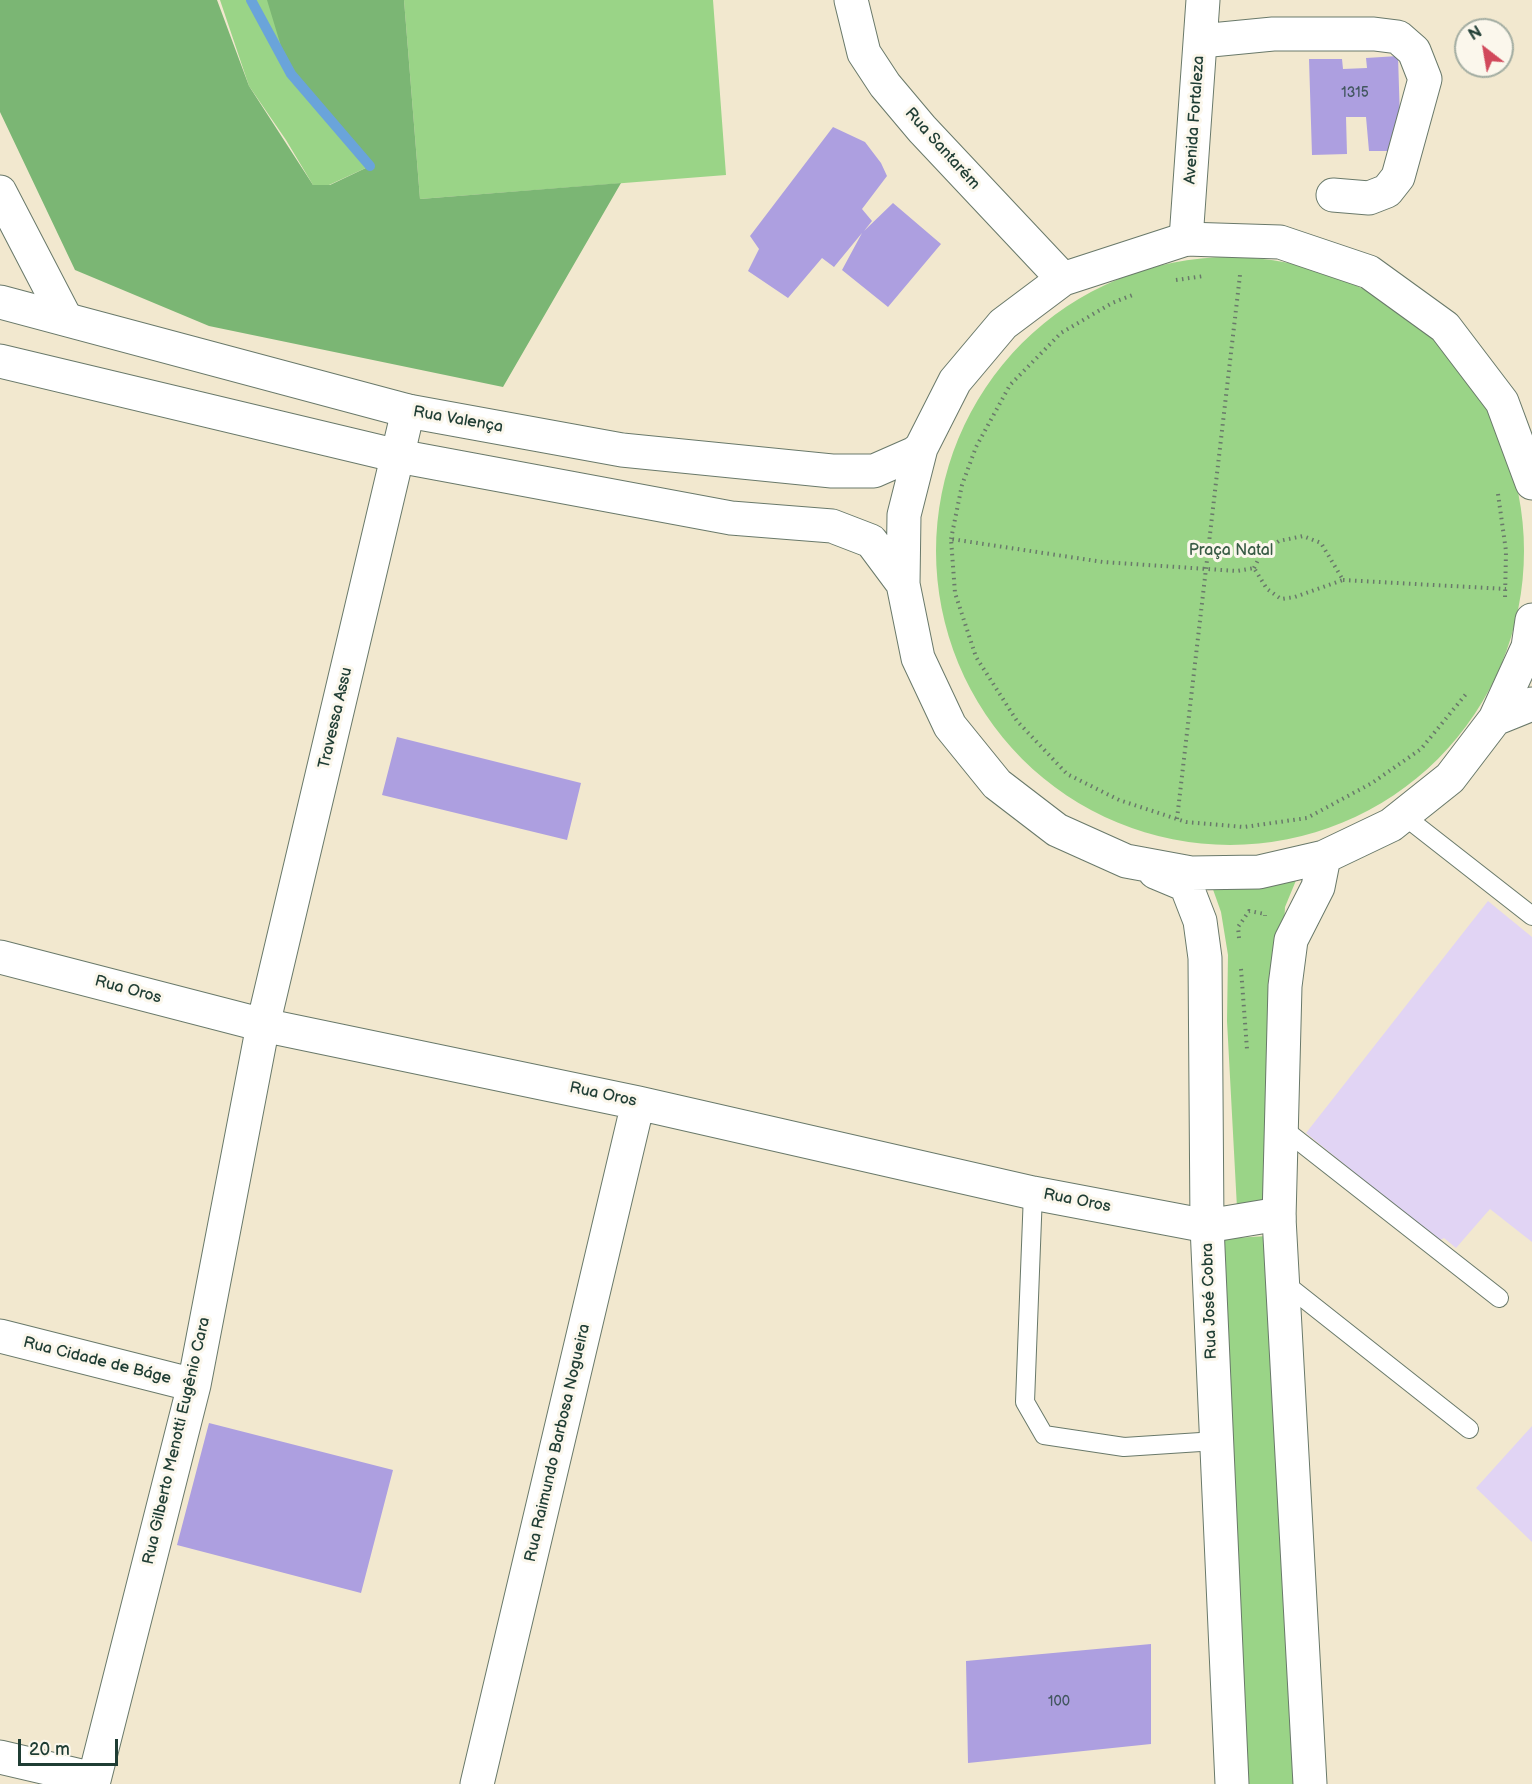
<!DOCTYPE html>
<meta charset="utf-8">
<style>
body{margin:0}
#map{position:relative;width:1532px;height:1784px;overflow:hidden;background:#f2e8cf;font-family:"Balsamiq Sans",sans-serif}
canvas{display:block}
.north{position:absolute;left:1454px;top:18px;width:60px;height:60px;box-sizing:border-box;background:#fbf7ec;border:2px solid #a3ada2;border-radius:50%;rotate:329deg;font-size:16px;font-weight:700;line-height:24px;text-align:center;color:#1f3d34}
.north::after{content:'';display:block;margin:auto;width:21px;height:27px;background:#d1495b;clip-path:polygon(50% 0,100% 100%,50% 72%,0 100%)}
.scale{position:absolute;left:18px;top:1739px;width:100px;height:27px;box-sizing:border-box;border:3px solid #1f3d34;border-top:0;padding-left:8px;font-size:18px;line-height:21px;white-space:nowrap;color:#1f3d34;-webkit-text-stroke:4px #fbf7ec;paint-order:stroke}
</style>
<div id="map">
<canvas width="1532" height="1784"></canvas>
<div class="north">N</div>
<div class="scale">20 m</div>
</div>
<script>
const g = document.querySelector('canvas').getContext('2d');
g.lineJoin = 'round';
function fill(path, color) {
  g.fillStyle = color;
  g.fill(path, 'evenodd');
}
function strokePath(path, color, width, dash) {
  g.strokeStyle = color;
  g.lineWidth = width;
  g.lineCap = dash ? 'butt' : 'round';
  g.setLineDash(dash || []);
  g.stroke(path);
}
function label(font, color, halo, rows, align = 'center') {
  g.font = font + ' "Balsamiq Sans",sans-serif';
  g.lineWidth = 6;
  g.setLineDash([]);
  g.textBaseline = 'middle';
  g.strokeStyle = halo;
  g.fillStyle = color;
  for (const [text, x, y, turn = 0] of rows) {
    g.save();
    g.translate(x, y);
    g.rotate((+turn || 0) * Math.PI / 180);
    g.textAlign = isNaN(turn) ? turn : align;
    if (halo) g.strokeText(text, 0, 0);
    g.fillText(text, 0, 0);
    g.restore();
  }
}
const built = new Path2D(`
 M1488,901l44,36v305l-42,-33 -34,39 -12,-10 -6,3 -132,-108z
 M1532,1426v116l-56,-54z`);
const green = new Path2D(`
 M220,0h48l23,74 79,92 -41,19h-16l-27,-45 -37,-54z
 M404,0h309l13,175 -306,24z
 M936 551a294 294 0 1 1 588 0a294 294 0 1 1-588 0Z
 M1297,878l-12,29 -8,154v146l-40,1 -10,-187 1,-66 -7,-43 -11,-31z
 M1267,1236l30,548h-50l-28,-545z`);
const forest = new Path2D(`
 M0,0h217l32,86 64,99h17l40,-19 -83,-100 -20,-66h137l16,199 201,-16 -118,204 -294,-61 -134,-56 -75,-158z`);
const stream = new Path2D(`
 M251,0l40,74 79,92`);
const building = new Path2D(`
 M1398,56l3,95h-32l-3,-34h-20l1,37 -35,1 -3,-96h33l1,10 24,-1 -1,-10z
 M833,127l32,15 16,21 6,13 -25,33 10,12 -8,10 29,-28 48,41 -53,63 -46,-37 20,-37 -28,34 -12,-9 -34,40 -40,-27 11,-22 -9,-13z
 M397,737l184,46 -14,57 -185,-45z
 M209,1423l184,47 -32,123 -184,-48z
 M1151,1644v100l-183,19 -2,-102z`);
const path = new Path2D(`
 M1176,280l28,-4
 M1498,494l8,57 -1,48
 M951,539l11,-54 14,-38 34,-62 51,-52 51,-30 23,-9
 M1254,568l7,-14 18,-13 24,-5 18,7 22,37 -48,17 -14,2 -14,-10 -13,-21 -17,3 -134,-9 -152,-23 4,54 21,64 41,64 50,53 52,26 67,22 58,5 63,-9 65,-35 49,-34 45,-55
 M1343,580l163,9
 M1177,819l63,-544
 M1239,938l-1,-11 11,-16 16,3v2
 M1241,969l6,80`);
const service = new Path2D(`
 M1403,815l129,101
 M1281,1127l218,171
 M1033,1193l-8,209 19,33 80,12 92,-6
 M1283,1282l186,147`);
const minor = new Path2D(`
 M1201,41l72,-7h101l24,3 16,14 11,28 -27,98 -11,14 -18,7 -36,-3
 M0,192l66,127
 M1186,239l17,-239
 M0,957l263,68 375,78 395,90 174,33 60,-10 12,2
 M0,1336l194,49
 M0,1757l94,22
 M93,1784l101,-399 69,-360 145,-614
 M477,1784l161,-681`);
const tertiary = new Path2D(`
 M851,0l13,53 21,32 37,44 141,150
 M0,302l408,109 214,39 210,21h42l41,-18 6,-5
 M0,361l398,95 333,62 101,8 39,15 32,43
 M1532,483l-30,-81 -57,-75 -76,-55 -89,-30 -94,-3 -123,40 -60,45 -48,57 -34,67 -17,67 -1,69 15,74 32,68 47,58 60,46 69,31 65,12 68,-1 65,-15 67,-32 59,-47 45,-59 33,-72 4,-27
 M1495,719l37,-15
 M1155,872l31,13 14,36 5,37 2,268 25,558
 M1310,1784l-31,-566 6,-232 6,-46 27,-53 6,-30`);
const numberNames = [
 ["1315",1355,93],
 ["100",1059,1702]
];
const streetNames = [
 ["Avenida Fortaleza",1195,120,-86],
 ["Rua Santarém",942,149,48],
 ["Rua Valença",458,420,10],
 ["Travessa Assu",336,718,-77],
 ["Rua Oros",128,990,15],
 ["Rua Oros",603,1095,12],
 ["Rua Oros",1077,1201,11],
 ["Rua José Cobra",1210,1301,-92],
 ["Rua Cidade de Báge",97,1361,14],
 ["Rua Gilberto Menotti Eugênio Cara",177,1441,-77],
 ["Rua Raimundo Barbosa Nogueira",558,1443,-77]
];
const parkNames = [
 ["Praça Natal",1231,551]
];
fill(built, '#e1d4f4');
fill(green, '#9ad487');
fill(forest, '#7bb674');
strokePath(stream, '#6aa4da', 10);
fill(building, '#ad9fe0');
strokePath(service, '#69796a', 20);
strokePath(minor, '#69796a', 35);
strokePath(tertiary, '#69796a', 35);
strokePath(path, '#69796a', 4, [1.5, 4.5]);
strokePath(service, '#fff', 18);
strokePath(minor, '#fff', 33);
strokePath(tertiary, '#fff', 33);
label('14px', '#42565f', null, numberNames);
label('16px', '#1f3d34', '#fbf7ec', streetNames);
label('16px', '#385b45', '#fbf7ec', parkNames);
</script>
